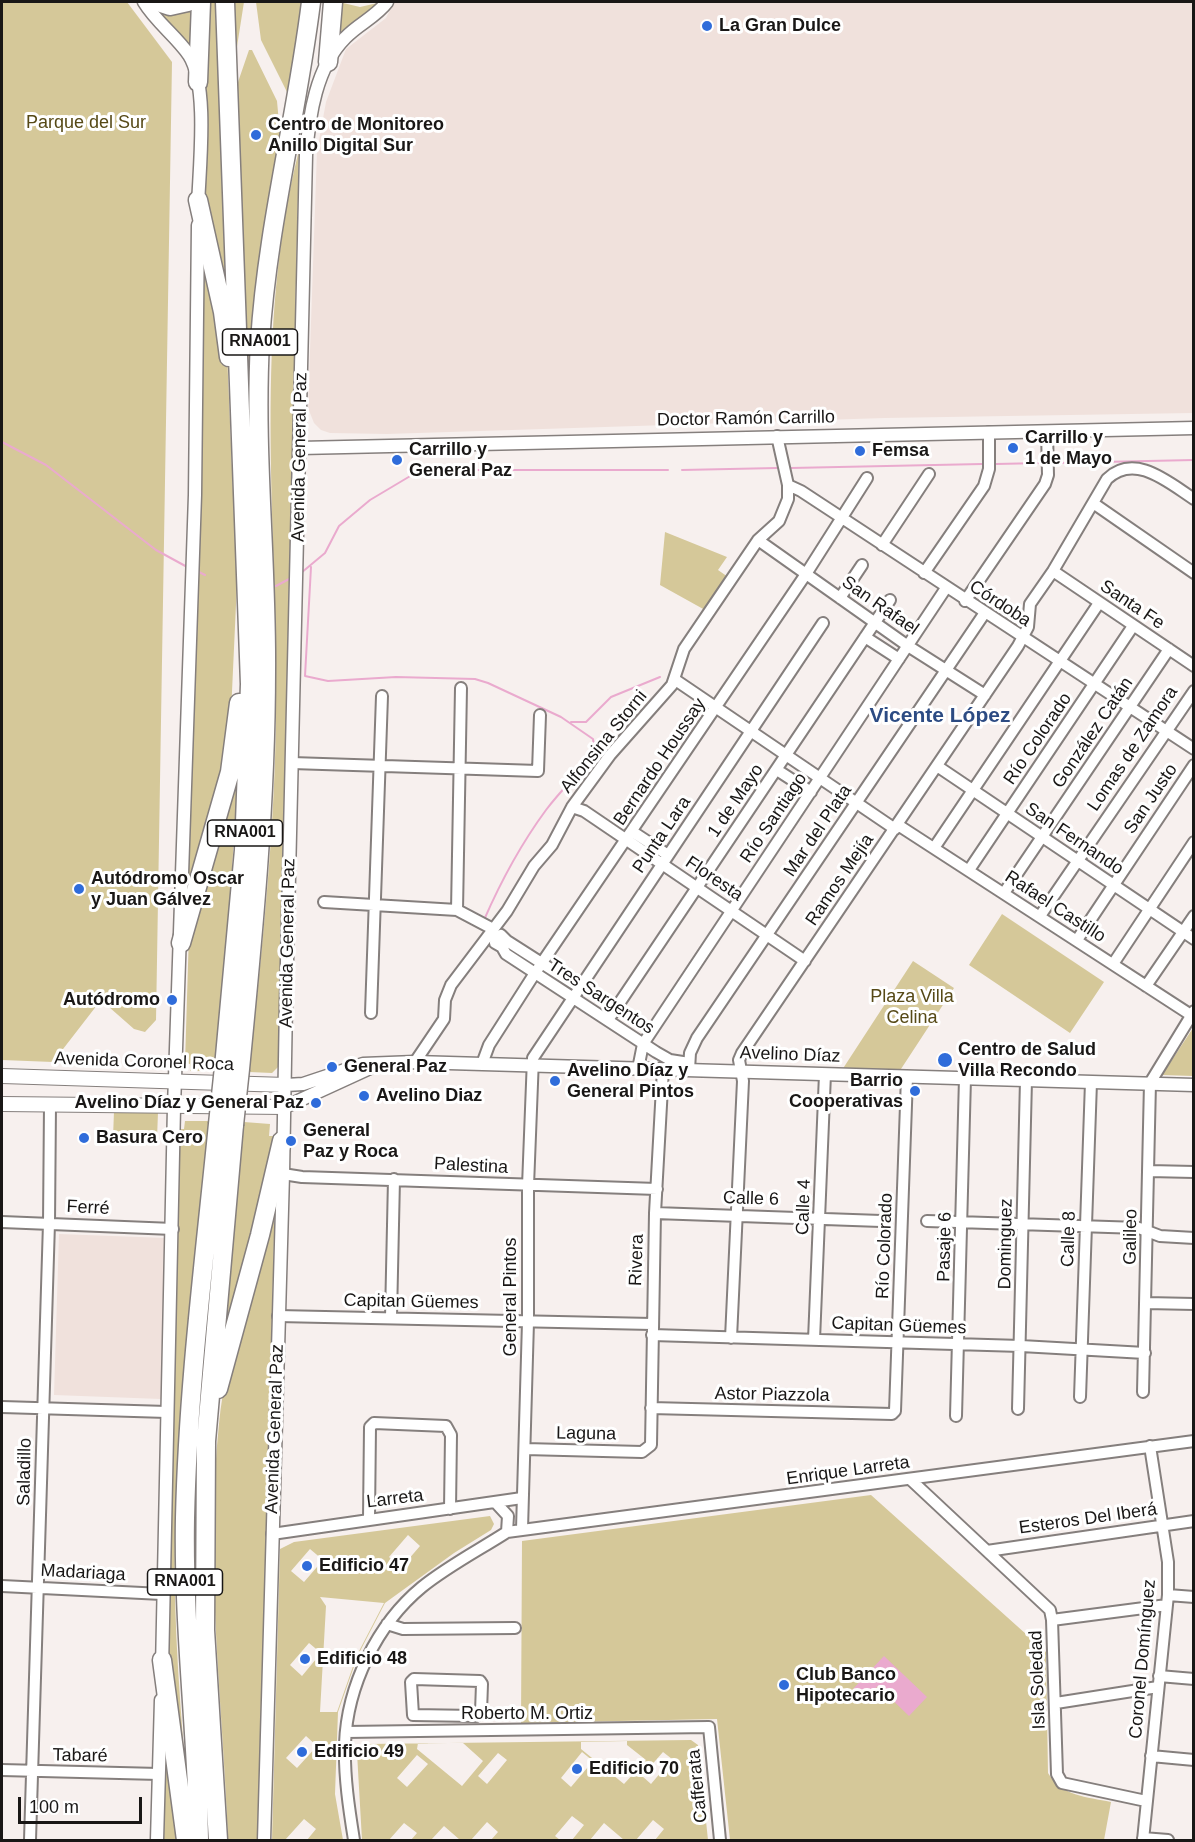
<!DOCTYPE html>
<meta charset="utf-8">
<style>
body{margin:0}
#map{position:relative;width:1195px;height:1842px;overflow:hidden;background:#f7f0ee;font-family:Helvetica,sans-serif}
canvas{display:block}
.frame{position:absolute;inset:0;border:3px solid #191716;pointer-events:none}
.scale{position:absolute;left:18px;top:1797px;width:124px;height:27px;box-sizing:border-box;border:3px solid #191716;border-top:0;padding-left:8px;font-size:18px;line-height:21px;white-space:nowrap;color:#191716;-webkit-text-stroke:4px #fff;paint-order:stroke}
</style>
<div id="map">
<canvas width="1195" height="1842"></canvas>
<div class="frame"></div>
<div class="scale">100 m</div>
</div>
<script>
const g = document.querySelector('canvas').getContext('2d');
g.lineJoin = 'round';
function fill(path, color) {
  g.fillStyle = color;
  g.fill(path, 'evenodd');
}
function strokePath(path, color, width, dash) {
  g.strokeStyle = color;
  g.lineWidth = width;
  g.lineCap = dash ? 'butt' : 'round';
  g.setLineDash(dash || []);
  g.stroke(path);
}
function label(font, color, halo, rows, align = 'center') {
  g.font = font + ' Helvetica,sans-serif';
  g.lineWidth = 6;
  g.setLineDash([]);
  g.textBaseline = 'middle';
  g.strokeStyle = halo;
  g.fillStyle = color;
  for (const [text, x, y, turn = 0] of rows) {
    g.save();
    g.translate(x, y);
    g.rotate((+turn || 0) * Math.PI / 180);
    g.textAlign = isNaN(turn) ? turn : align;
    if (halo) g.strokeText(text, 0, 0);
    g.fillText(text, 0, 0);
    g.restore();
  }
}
const built = new Path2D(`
 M394,2h799v411l-308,5 -498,16 -57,-1 -9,-3 -7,-7 -6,-15 9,-257 9,-49 20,-53 40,-31z
 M59,1234l107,4 -5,161 -107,-4z`);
const green = new Path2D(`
 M2,2h125l45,60 -16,958 -11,12 -11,-3 -33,-29 -48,62 -51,-2z
 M152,2l42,2v50l-37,-42z
 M205,2h10l13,300 -23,-107 -2,-116z
 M232,2h12l-8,51z
 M256,2h48l-16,92 -27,-54z
 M339,2l21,5 22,-5 -17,16 -20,10 -7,8z
 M249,50h3l25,51 3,33 -22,149 -7,162 -14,-360z
 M299,150l-21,917 -6,6 -23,-1c13,-123 27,-247 27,-371 1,-185 -23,-370 23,-551z
 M203,251l24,102 10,230 -7,152 -43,170z
 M665,532l62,25 -9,13 10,7 -23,33 -45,-25z
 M239,758l-10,159 -15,154h-24v-7l-5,-1 4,-131z
 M1002,914l102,68 -34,51 -101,-68z
 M913,961l41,27 -53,81 -59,1z
 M1193,1028v48l-31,-1z
 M114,1111l44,1 -1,27 -44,-1z
 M185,1121h24c-15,139 -31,277 -34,417 -2,88 6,175 13,263l-21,-144 13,-528h4z
 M244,1122l26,2 -1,12h5l-1,27 -46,174 -3,-10z
 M275,1196l-16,644h-31c-5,-138 -24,-277 -9,-416 7,-73 37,-157 56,-228z
 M198,1437l13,403h-5l-14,-281z
 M871,1495l175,157 2,121c13,23 39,24 63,29l-7,38h-374l-13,-121 -196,4 1,-182z
 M490,1516l4,8 -3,6 -37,23 -69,50 -27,52 -20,57 -3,82 8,46h-36l9,-11 -12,-10 -19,21h-13l8,-291 14,-7zM408,1535l12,11 -19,22 -12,-11zM310,1549l13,11 -19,22 -13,-11zM320,1597l64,6 -27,52 -20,57h-17l6,-106zM309,1643l12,10 -19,23 -12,-11zM306,1736l11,10 -20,22 -11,-10z
 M165,1716l15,124h-18z
 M691,1740l7,5 10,95h-53l9,-11 -11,-9 -17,20h-12l-20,-17 -14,17h-18l12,-15 -12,-9 -17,20 5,4h-69l7,-8 -11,-10 -16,18h-11l-16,-14 -13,14h-20l6,-7 -13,-10 -15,17h-27l-5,-87 11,-9zM627,1741v4l19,15 -22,24 -43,-35v-7zM463,1743l20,18 -21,25 -45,-37 1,-6zM582,1752l11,9 -22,26 -10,-9zM663,1752l9,7 -21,25 -9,-8zM498,1753l9,7 -20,24 -9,-8zM417,1755l11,9 -21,23 -10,-9z`);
const water = new Path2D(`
 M884,1656l43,41 -18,19 -31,-30 -14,13 -11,-10z`);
const stream = new Path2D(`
 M2,442l44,23 110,85 33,18
 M1055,463l139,-3
 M996,464l46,-1
 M791,468l191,-4
 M682,470l95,-2
 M311,567l-6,109 23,5 68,-4 79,2 13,4 73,34 32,22 2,14c-15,19 -34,37 -49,57 -25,34 -45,71 -62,110
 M197,571l8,4
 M301,573l24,-20 14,-27 31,-26 47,-28 22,-2h229
 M276,586l15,-8
 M571,722h15l25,-25 49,-20`);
const minor = new Path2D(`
 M788,485l13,6 393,258
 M1093,503l101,70
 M758,540l150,106 77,49
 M882,545l47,-71
 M1053,571l141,95
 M924,573l60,-87 5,-17v-37
 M840,598l22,-33
 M965,601l80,-117 3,-9 -1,-44
 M865,637l34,22
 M674,679l221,150
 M292,763l246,8 2,-56
 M937,766l257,173
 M777,770l34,22
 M572,807l12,4 221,150
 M898,825l296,192
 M633,832l35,23
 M934,848l165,-245
 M969,870l164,-244
 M1004,893l165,-244
 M324,902l133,8 36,19
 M457,910l4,-222
 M1040,916l154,-225
 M1077,940l117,-175
 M507,941l72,46
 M502,947l5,-6 -6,-6 -5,3 -1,5 7,4 4,7 150,98 14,8 19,3
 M1113,964l81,-122
 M1146,986l48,-70
 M371,1013l11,-317
 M608,1020l282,-420
 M415,1062l29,-43 1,-19 6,-15 56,-74 27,-45 18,-21 20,-38 38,-52 62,-70 12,-36 74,-109 21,-19 9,-22v-14l-11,-49
 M482,1064l7,-19 46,-72 271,-399 61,-96
 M638,1069l5,-25 303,-456
 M689,1070l1,-17 7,-15 287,-424
 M1149,1171l45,1
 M283,1174l19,3 355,12
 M655,1213l226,8
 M927,1221l212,7 21,8 34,2
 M2,1222l171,7
 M1146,1303l48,1
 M278,1316l374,8
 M391,1317l3,-138
 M652,1335l369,11 124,7
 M731,1338l12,-257 -4,-21 3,-7 276,-407 10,-19 2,-23 23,-33 54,-92c28,-27 62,4 87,20
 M814,1340l11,-266
 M1143,1392l7,-309 44,-72
 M1080,1397l11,-315
 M2,1407l165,5
 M651,1408l241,6 3,-3 12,-334
 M1018,1409l8,-329
 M956,1416l9,-338
 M525,1449l117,3 9,-7 4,-232 8,-144
 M910,1479l140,131 2,10 5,154 5,9 84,18
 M496,1503l12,13 -1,16
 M369,1518l1,-91 4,-4 72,3 5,9 -1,74
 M522,1529l6,-207v-136l5,-128 290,-435
 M272,1534l250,-36
 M987,1551l207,-30
 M2,1586l160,8
 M1168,1595l26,2
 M1052,1620l115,-15
 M387,1624l16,5 112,-1
 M1159,1676l35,3
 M414,1679l66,2 2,3 -1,28 -5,4 -63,-1 -2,-33z
 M1056,1703l102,-16
 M346,1732l363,-5 11,113
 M1151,1756l43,4
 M2,1770l157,4
 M1143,1838l25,2
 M30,1840l19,-617 1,-118
 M354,1840c-5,-31 -10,-64 -9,-96 2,-58 32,-120 77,-157 26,-21 57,-37 85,-55l687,-91
 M1143,1840l25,-245v-33l-18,-116`);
const tertiary = new Path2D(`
 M144,2c12,20 32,34 45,53 20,31 10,115 9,152
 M300,448l894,-20
 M286,1085l17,-1 60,-20 52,-2 779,23
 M285,1107l85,-39
 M162,1668l12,-561 21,-612 3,-270
 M157,1840l4,-140
 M264,1840l19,-666 3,-171 20,-848c3,-39 10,-88 39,-117 13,-14 31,-21 42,-36`);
const secondary = new Path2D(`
 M2,1076l284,9
 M2,1104l283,3`);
const motorway = new Path2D(`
 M158,2l12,4 18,-4
 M328,62l5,-60
 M198,82l3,-80
 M198,200l25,112 6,45
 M181,943l49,-171 9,-69
 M224,1067l20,-217 6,-166 -25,-682
 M240,1069c13,-133 26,-265 26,-398 1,-110 -12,-219 -6,-329 7,-115 37,-226 51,-340
 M218,1389l42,-154 22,-94
 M162,1660l24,180
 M199,1840c-2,-107 -16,-214 -14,-322 3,-132 20,-263 33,-394
 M218,1840l-13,-210 1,-189 28,-316`);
const motorwayBridge = new Path2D(`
 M218,1124l6,-57
 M234,1125l6,-56`);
const markers = [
 [707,26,6,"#2f6cda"],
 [256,135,6,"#2f6cda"],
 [1013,448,6,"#2f6cda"],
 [860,451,6,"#2f6cda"],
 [397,460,6,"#2f6cda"],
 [79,889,6,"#2f6cda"],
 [172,1000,6,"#2f6cda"],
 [945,1060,8,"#2f6cda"],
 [332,1067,6,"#2f6cda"],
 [555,1081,6,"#2f6cda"],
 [915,1091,6,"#2f6cda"],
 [364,1096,6,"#2f6cda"],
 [316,1103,6,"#2f6cda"],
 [84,1138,6,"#2f6cda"],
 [291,1141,6,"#2f6cda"],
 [307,1566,6,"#2f6cda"],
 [305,1659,6,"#2f6cda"],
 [784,1685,6,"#2f6cda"],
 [302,1752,6,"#2f6cda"],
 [577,1769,6,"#2f6cda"]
];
const shields = [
 [260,342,75],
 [245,833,75],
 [185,1582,75]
];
const shieldNames = [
 ["RNA001",260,342],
 ["RNA001",245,833],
 ["RNA001",185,1582]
];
const poiNames = [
 ["La Gran Dulce",719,26],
 ["Centro de Monitoreo",268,125],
 ["Anillo Digital Sur",268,146],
 ["Carrillo y",1025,438],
 ["1 de Mayo",1025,459],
 ["Carrillo y",409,450],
 ["General Paz",409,471],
 ["Femsa",872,451],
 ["Autódromo Oscar",91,879],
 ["y Juan Gálvez",91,900],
 ["Autódromo",160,1000,"right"],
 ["Centro de Salud",958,1050],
 ["Villa Recondo",958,1071],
 ["General Paz",344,1067],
 ["Avelino Díaz y",567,1071],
 ["General Pintos",567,1092],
 ["Barrio",903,1081,"right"],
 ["Cooperativas",903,1102,"right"],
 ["Avelino Diaz",376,1096],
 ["Avelino Díaz y General Paz",304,1103,"right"],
 ["General",303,1131],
 ["Paz y Roca",303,1152],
 ["Basura Cero",96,1138],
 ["Edificio 47",319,1566],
 ["Edificio 48",317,1659],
 ["Club Banco",796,1675],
 ["Hipotecario",796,1696],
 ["Edificio 49",314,1752],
 ["Edificio 70",589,1769]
];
const parkNames = [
 ["Parque del Sur",86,123],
 ["Plaza Villa",912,997],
 ["Celina",912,1018]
];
const streetNames = [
 ["Doctor Ramón Carrillo",746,419,-1],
 ["Avenida General Paz",300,457,-89],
 ["Córdoba",1000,604,33],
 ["Santa Fe",1132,605,34],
 ["San Rafael",880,606,35],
 ["González Catán",1093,733,-56],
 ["Río Colorado",1038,739,-56],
 ["Alfonsina Storni",604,742,-51],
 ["Lomas de Zamora",1133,749,-56],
 ["Bernardo Houssay",660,762,-56],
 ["San Justo",1151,799,-56],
 ["1 de Mayo",736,801,-56],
 ["Río Santiago",774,818,-56],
 ["Mar del Plata",818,831,-56],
 ["Punta Lara",662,835,-56],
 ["San Fernando",1074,839,34],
 ["Floresta",714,879,34],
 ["Ramos Mejía",840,880,-56],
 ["Rafael Castillo",1055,907,33],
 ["Avenida General Paz",288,943,-89],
 ["Tres Sargentos",601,997,33],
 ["Avelino Díaz",790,1055,2],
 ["Avenida Coronel Roca",144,1062,2],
 ["Palestina",471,1166,3],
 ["Calle 6",751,1199,2],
 ["Calle 4",804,1207,-88],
 ["Ferré",88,1208,3],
 ["Galileo",1131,1237,-89],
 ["Calle 8",1069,1239,-88],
 ["Dominguez",1006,1244,-89],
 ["Río Colorado",885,1246,-88],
 ["Pasaje 6",945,1247,-89],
 ["Rivera",637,1260,-88],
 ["General Pintos",511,1297,-90],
 ["Capitan Güemes",411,1302,1],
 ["Capitan Güemes",899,1326,2],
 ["Astor Piazzola",772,1395,1],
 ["Avenida General Paz",275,1429,-88],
 ["Laguna",586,1434,1],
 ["Enrique Larreta",848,1471,-8],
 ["Saladillo",25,1472,-89],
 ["Larreta",395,1499,-7],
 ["Esteros Del Iberá",1088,1519,-8],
 ["Madariaga",83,1573,3],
 ["Coronel Domínguez",1143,1659,-85],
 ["Isla Soledad",1038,1680,-92],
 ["Roberto M. Ortiz",527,1714],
 ["Tabaré",80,1756,1],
 ["Cafferata",698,1786,-96]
];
const quarterNames = [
 ["Vicente López",940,716]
];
fill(built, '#f0e1dc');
fill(green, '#d5c899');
fill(water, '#eaaace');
strokePath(stream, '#eaaace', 2);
strokePath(minor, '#857f7d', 14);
strokePath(tertiary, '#857f7d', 15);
strokePath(secondary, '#857f7d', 16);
strokePath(motorway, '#857f7d', 21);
strokePath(minor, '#fff', 10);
strokePath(tertiary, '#fff', 12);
strokePath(secondary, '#fff', 14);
strokePath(motorway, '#fff', 18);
strokePath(motorwayBridge, '#857f7d', 21, []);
strokePath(motorwayBridge, '#fff', 18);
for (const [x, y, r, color] of markers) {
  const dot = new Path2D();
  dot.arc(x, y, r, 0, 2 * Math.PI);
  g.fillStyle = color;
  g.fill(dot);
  strokePath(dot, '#fff', 2);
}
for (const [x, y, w] of shields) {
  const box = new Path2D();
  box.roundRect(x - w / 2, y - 13, w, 26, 4.5);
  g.fillStyle = '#fff';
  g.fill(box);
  strokePath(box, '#191716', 1.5);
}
label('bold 16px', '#191716', null, shieldNames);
label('bold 18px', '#191716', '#fff', poiNames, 'left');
label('18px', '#564916', '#fff', parkNames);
label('18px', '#191716', '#fff', streetNames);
label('bold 21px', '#2c4b83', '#fff', quarterNames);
</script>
